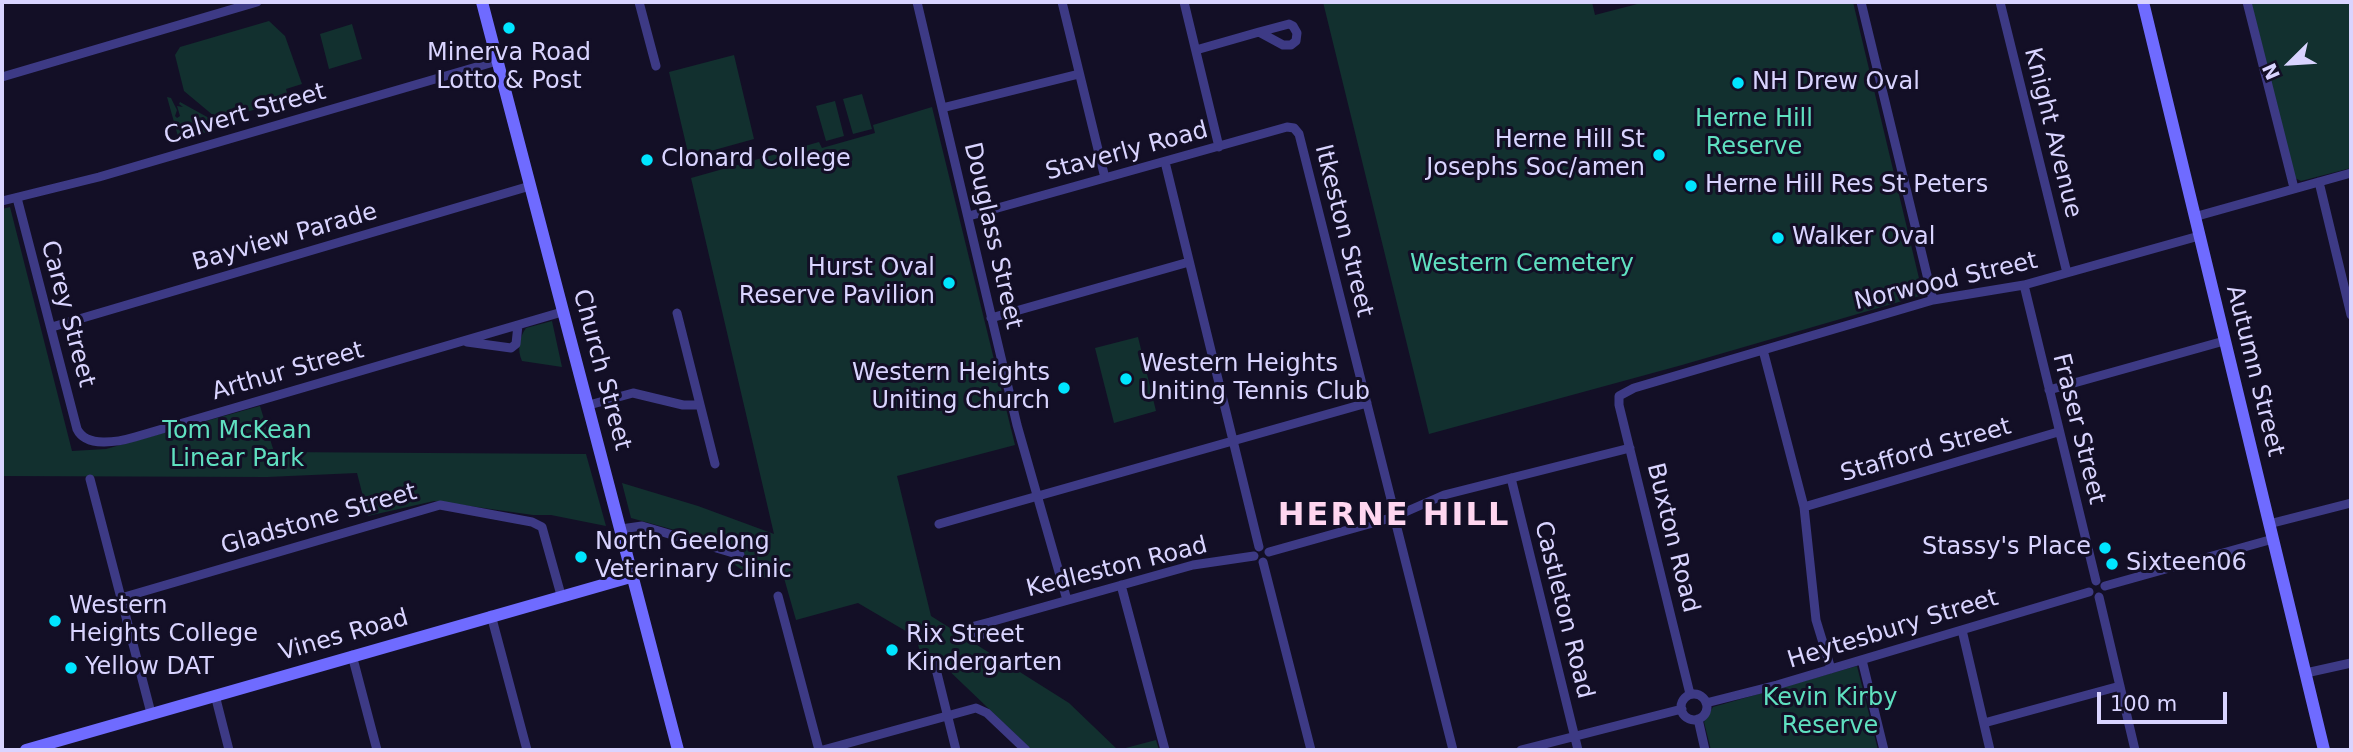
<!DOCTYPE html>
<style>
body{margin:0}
#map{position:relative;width:2353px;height:752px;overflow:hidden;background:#130f26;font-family:"DejaVu Sans",sans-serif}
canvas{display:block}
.frame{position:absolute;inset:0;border:4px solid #d9d4ff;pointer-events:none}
.north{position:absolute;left:2255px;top:28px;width:70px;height:70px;-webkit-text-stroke:5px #130f26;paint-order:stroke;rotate:246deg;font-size:19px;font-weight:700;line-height:28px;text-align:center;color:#d9d4ff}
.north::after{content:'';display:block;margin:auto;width:24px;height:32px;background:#d9d4ff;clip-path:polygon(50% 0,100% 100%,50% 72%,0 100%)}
.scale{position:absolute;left:2097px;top:692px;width:130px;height:32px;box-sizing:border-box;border:4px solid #d9d4ff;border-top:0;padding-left:9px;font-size:21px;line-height:24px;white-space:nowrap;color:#d9d4ff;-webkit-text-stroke:5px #130f26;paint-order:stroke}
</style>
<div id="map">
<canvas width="2353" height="752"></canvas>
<div class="frame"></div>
<div class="north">N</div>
<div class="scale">100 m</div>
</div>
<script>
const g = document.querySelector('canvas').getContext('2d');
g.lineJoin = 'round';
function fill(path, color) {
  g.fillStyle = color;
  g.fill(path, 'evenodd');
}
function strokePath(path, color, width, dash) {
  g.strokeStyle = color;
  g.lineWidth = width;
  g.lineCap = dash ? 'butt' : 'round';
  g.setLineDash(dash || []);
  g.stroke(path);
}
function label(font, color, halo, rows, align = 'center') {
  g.font = font + ' "DejaVu Sans",sans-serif';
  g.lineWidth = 6;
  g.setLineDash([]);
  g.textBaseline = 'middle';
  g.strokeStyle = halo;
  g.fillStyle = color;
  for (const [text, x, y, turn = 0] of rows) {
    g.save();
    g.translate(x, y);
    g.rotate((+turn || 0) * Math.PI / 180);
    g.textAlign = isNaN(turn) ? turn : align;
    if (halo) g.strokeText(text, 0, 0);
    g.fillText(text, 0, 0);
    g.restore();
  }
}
const green = new Path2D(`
 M1323,2h269l3,13 50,-13h208l70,293 -241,70 -253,69z
 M2251,2h100v166l-50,13 -6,-3z
 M269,21l16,15 17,48 -16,5 1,4c-26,18 -38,20 -69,20l-4,3 -30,-25 -9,-36 5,-8z
 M352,24l10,35 -33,10 -9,-35z
 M734,55l20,84 -65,18 -20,-85z
 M862,94l10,35 -19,5 -10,-35z
 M167,97l4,1 6,12 -2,6 2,2 3,-2 -3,-10 6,1 -4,-3 1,-2 38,21 -2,3h-5l3,4 -35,10z
 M835,101l9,35 -18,5 -10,-35z
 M932,107l83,338 -118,31 34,140 138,87 49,47 38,-10 3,10h-127l-90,-86 -19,-1 -7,-26 -58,-34 -62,17 -12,-42c-23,2 -39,-3 -56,-19l13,2 4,-6 -5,-7 -109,-30 -9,-35 76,23 76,28 -83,-356 128,-36 3,6 53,-15 -2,-8z
 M10,207l62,244 34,-2 154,-43 14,46 312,2 20,72 -55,-11h-18l-99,-14 -66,15 -11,-43 -90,4 -265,-1v-267z
 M552,321l10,46 -40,-6c-5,-11 -3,-23 4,-33z
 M1138,337l18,74 -42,12 -19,-75z
 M1857,666l21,84h-167l-7,-28 9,-15z`);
const street = new Path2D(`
 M639,2l17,64
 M917,2l100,423 50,175
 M1062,2l43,176
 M1184,2l35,145
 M1861,2l72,298
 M2000,2l67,271
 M2247,2l47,186
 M1289,24l4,2 4,7 -1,8 -5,4h-8l-24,-13z
 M1196,50l63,-18
 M2,77l255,-75
 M942,108l137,-34
 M1165,162l94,385
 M2319,182l32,133
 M17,198l60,231c9,19 41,13 58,8l427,-125
 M2,201l97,-24 398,-116
 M969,216l318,-89 7,1 5,6 94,373
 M2194,217l157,-44
 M2024,285l72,296
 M677,313l38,151
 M991,318l198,-56
 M52,327l478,-141
 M467,342l44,6 5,-4 2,-19
 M1763,350l41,157 12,113 15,49
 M2049,390l175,-49
 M589,405l44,-12 50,12h17
 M1511,478l67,272
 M90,479l61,234
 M1804,507l254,-75
 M1403,513l41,-18 186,-47
 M939,524l428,-121
 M1396,524l57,226
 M2269,524l82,-21
 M621,529l21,-3 98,29
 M1269,552l118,-33
 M1263,562l48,188
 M1121,585l44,165
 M2105,586l168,-47
 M778,596l41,154
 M2099,597l36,153
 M121,598l319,-93 92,17 10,5 19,68
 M491,615l36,135
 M990,622l-23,6 13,8 10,-14 203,-57 61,-9
 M1962,630l28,120
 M352,655l25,95
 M1862,660l22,90
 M935,665l21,85
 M2306,673l45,-10
 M1690,694l-71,-289v-9l15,-8 299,-88 91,-15 175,-49
 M1681 707a13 13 0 1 1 26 0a13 13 0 1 1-26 0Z
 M215,695l14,55
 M1706,703l71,-18 312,-93
 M1698,719l7,31
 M1984,723l136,-37
 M823,750l153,-42 11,5 39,37
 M1521,750l161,-41`);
const secondary = new Path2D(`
 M482,2l196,748
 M2143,2l181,748
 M26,750l608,-174`);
const markers = [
 [509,28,7,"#00e5ff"],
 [1738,83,7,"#00e5ff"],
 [1659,155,7,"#00e5ff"],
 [647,160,7,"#00e5ff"],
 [1691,186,7,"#00e5ff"],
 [1778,238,7,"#00e5ff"],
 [949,283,7,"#00e5ff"],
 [1126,379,7,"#00e5ff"],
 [1064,388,7,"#00e5ff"],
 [2105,548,7,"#00e5ff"],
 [581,557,7,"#00e5ff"],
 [2112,564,7,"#00e5ff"],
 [55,621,7,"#00e5ff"],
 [892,650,7,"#00e5ff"],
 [71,668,7,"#00e5ff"]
];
const poiNames = [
 ["Minerva Road",509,54,"center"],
 ["Lotto & Post",509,82,"center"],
 ["NH Drew Oval",1752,83],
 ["Herne Hill St",1645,141,"right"],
 ["Josephs Soc/amen",1645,169,"right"],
 ["Clonard College",661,160],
 ["Herne Hill Res St Peters",1705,186],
 ["Walker Oval",1792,238],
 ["Hurst Oval",935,269,"right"],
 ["Reserve Pavilion",935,297,"right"],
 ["Western Heights",1140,365],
 ["Uniting Tennis Club",1140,393],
 ["Western Heights",1050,374,"right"],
 ["Uniting Church",1050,402,"right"],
 ["North Geelong",595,543],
 ["Veterinary Clinic",595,571],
 ["Stassy's Place",2091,548,"right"],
 ["Sixteen06",2126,564],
 ["Western",69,607],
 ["Heights College",69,635],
 ["Rix Street",906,636],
 ["Kindergarten",906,664],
 ["Yellow DAT",85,668]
];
const streetNames = [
 ["Calvert Street",245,115,-16],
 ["Knight Avenue",2052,133,76],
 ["Staverly Road",1127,152,-15],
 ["Itkeston Street",1343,231,76],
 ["Douglass Street",992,236,77],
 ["Bayview Parade",285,238,-16],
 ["Norwood Street",1946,282,-13],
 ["Carey Street",67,314,75],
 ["Church Street",601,370,75],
 ["Autumn Street",2254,371,76],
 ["Arthur Street",288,372,-16],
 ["Fraser Street",2078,429,76],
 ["Stafford Street",1926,451,-16],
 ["Gladstone Street",319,520,-16],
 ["Buxton Road",1672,538,76],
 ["Kedleston Road",1117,568,-14],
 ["Castleton Road",1563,610,76],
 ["Heytesbury Street",1893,630,-17],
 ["Vines Road",344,636,-16]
];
const parkNames = [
 ["Herne Hill",1754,120],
 ["Reserve",1754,148],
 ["Western Cemetery",1522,265],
 ["Tom McKean",237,432],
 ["Linear Park",237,460],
 ["Kevin Kirby",1830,699],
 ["Reserve",1830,727]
];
const districtNames = [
 ["HERNE HILL",1394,517]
];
fill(green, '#12302f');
strokePath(street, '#3d3a85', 9);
strokePath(secondary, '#6f6bff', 12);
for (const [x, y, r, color] of markers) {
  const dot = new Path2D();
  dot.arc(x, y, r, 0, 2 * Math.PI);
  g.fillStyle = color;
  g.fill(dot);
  strokePath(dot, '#130f26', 2.5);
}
label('24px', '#d9d4ff', '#130f26', poiNames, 'left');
label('24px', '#d9d4ff', '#130f26', streetNames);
label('24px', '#5fe0c0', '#130f26', parkNames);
g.letterSpacing = '2px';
label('bold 32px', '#ffd6f0', '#130f26', districtNames);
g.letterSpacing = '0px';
</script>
